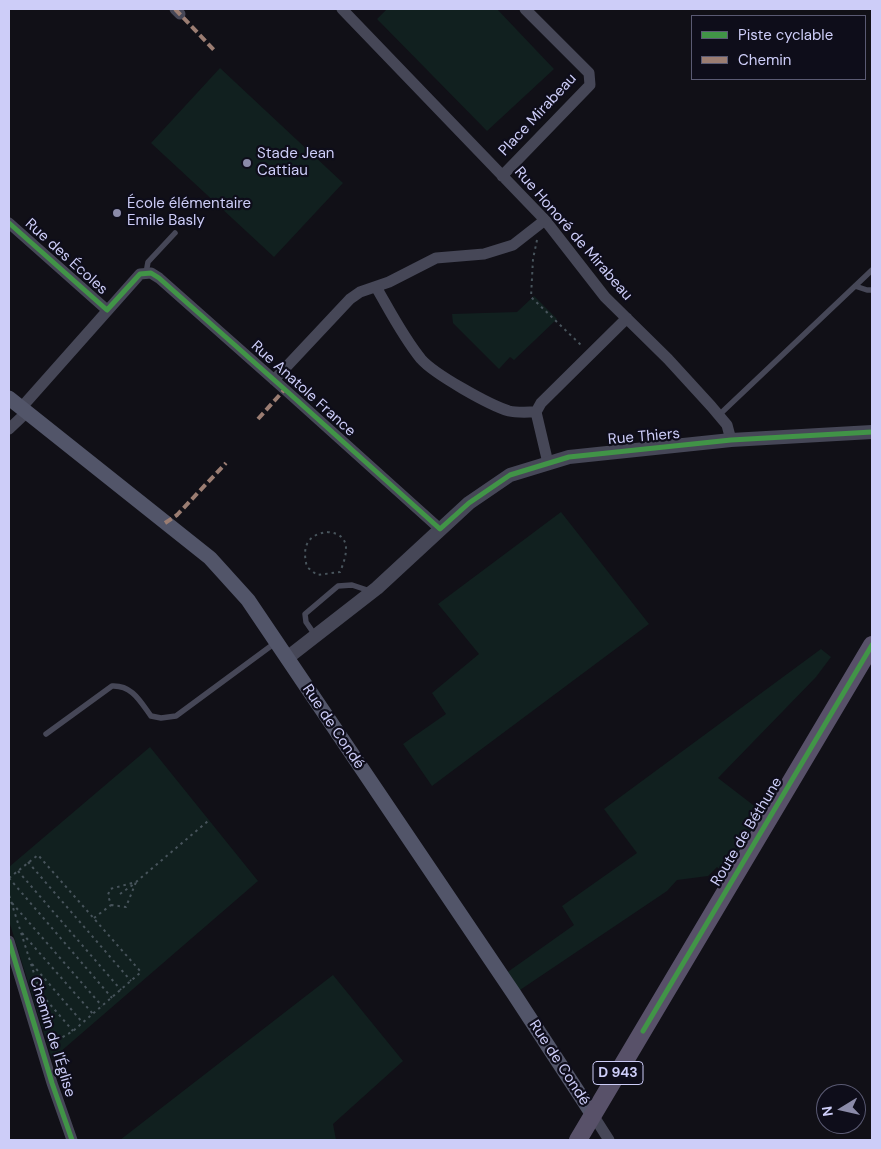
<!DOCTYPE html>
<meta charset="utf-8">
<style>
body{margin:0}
#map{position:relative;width:881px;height:1149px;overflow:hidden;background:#111017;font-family:"DM Sans",sans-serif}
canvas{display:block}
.frame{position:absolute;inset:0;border:10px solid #cdcdf8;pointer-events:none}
.legend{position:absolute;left:691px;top:15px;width:175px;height:65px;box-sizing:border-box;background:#0e0d1a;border:1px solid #5a5a73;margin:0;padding:6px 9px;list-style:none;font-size:15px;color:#cdcdf8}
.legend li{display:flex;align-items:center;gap:10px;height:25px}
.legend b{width:25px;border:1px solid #5a5a73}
.north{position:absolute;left:816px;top:1084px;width:50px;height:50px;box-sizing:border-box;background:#0e0d1a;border:1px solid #5a5a73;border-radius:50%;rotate:261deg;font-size:14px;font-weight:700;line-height:20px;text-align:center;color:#cdcdf8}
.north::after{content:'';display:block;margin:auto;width:18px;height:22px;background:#8b8ba9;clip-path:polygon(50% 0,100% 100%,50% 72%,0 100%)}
</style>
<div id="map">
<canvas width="881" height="1149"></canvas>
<div class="frame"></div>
<ul class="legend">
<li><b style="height:6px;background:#419447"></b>Piste cyclable</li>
<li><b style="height:6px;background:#9b7d72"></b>Chemin</li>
</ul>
<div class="north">N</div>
</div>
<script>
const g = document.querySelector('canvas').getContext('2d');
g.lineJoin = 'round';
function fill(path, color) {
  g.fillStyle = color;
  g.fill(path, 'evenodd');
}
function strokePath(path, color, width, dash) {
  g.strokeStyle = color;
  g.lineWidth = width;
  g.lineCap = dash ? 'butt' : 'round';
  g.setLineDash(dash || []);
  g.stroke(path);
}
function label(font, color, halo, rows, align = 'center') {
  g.font = font + ' "DM Sans",sans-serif';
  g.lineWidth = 4.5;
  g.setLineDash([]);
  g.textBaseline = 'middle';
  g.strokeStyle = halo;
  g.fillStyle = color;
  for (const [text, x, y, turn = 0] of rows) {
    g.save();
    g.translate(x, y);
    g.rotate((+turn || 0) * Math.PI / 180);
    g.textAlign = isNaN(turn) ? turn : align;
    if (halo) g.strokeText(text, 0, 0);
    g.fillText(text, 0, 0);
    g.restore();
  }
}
const green = new Path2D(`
 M387,9h110l57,60 -67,62 -110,-112z
 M220,68l123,115 -69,74 -123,-114z
 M534,296l23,23 -43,41 -4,-3 -11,12 -46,-46 -1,-9 65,-2z
 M561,512l88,112 -217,162 -29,-42 43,-30 -14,-21 47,-39 -41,-50z
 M821,649l10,8 -15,20 -98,101 52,40 -38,63 -15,-14 -9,9 -31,4 -10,11 -153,103 -12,-18 72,-51 -12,-19 75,-53 -33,-44z
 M150,747l108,134 -206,178 -43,-138v-54z
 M333,975l70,86 -70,63 3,16h-216z`);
const path = new Path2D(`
 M537,240l-4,19 -2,38 52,50
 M327,532c26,2 20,23 13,40l-23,3 -10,-8c-5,-19 -1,-32 20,-35z
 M28,862l103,119
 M18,871l103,119
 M9,878l29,-23 103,117 -68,59 -12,7 -5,-1 -3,-4 -44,-138
 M9,878l103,120
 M120,894l14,-10
 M12,903l90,103
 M111,905l15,2 10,-25
 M94,918l17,-13 -3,-10 2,-6 26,-7 72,-61
 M22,933l71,81
 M32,964l51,59
 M42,995l31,36`);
const service = new Path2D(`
 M146,273l2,-11 27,-29
 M855,286l12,4h5
 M719,415l153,-145
 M315,635l-9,-13 -1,-8 33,-28 14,-1 18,6
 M46,734l66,-48c20,-1 28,15 39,30l10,2 15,-2 99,-73`);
const minor = new Path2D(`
 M175,9l5,5
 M342,9l203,211 60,77 63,62 43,47 16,19 4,15
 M502,176l88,-91 -1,-12 -64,-64
 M9,223l98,87
 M376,287c14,24 27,50 45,72 13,15 68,46 88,52 8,2 19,1 27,1
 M274,380l76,-81 10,-7 29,-10 47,-24 48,-4 29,-9 32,-25
 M21,408l119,-134 11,-1 8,5 131,116 150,135
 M9,429l18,-17
 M548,463l-12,-51 5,-9 86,-85
 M9,941l43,142 20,57
 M593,1115l16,25`);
const tertiary = new Path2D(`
 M287,658l90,-70 92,-85 41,-28 59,-18 162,-17 141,-8`);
const secondary = new Path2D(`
 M9,398l201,160 38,42 266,394 79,121`);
const primary = new Path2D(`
 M578,1140l294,-495`);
const quiet = new Path2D(`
 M175,9l39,41
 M258,419l27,-30
 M165,523l12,-8 49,-52`);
const cycleway = new Path2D(`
 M9,223l98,87 33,-36 11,-1 8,5 131,116 150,135 29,-26 41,-28 59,-18 162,-17 141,-8
 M9,941l43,142 20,57
 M643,1031l229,-386`);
const markers = [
 [247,163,5,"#8b8ba9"],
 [117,213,5,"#8b8ba9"]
];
const shields = [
 [618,1073,50]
];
const shieldNames = [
 ["D 943",618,1073]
];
const streetNames = [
 ["Place Mirabeau",538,115,-47],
 ["Rue Honoré de Mirabeau",573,234,49],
 ["Rue des Écoles",66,257,42],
 ["Rue Anatole France",303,389,42],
 ["Rue Thiers",644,437,-5],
 ["Rue de Condé",333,727,56],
 ["Route de Béthune",747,832,-59],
 ["Chemin de l'Église",52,1037,73],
 ["Rue de Condé",559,1063,57]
];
const poiNames = [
 ["Stade Jean",257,154],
 ["Cattiau",257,171],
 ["École élémentaire",127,204],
 ["Emile Basly",127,221]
];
fill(green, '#11201f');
strokePath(path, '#48545c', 2, [2.5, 4]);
strokePath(service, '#464757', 5.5);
strokePath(minor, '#464757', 11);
strokePath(tertiary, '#464757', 14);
strokePath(secondary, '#525569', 15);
strokePath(primary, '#585169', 18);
strokePath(quiet, '#9b7d72', 4, [8, 4]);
strokePath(cycleway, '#419447', 5);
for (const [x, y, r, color] of markers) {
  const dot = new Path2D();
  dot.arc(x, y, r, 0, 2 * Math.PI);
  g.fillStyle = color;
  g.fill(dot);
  strokePath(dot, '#0e0d1a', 2);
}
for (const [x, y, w] of shields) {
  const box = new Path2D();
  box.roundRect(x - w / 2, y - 11.5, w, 23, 4);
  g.fillStyle = '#0e0d1a';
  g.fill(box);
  strokePath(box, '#cdcdf8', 1);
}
label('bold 14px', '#cdcdf8', null, shieldNames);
label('15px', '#cdcdf8', '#0e0d1a', streetNames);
label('15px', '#cdcdf8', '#0e0d1a', poiNames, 'left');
</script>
